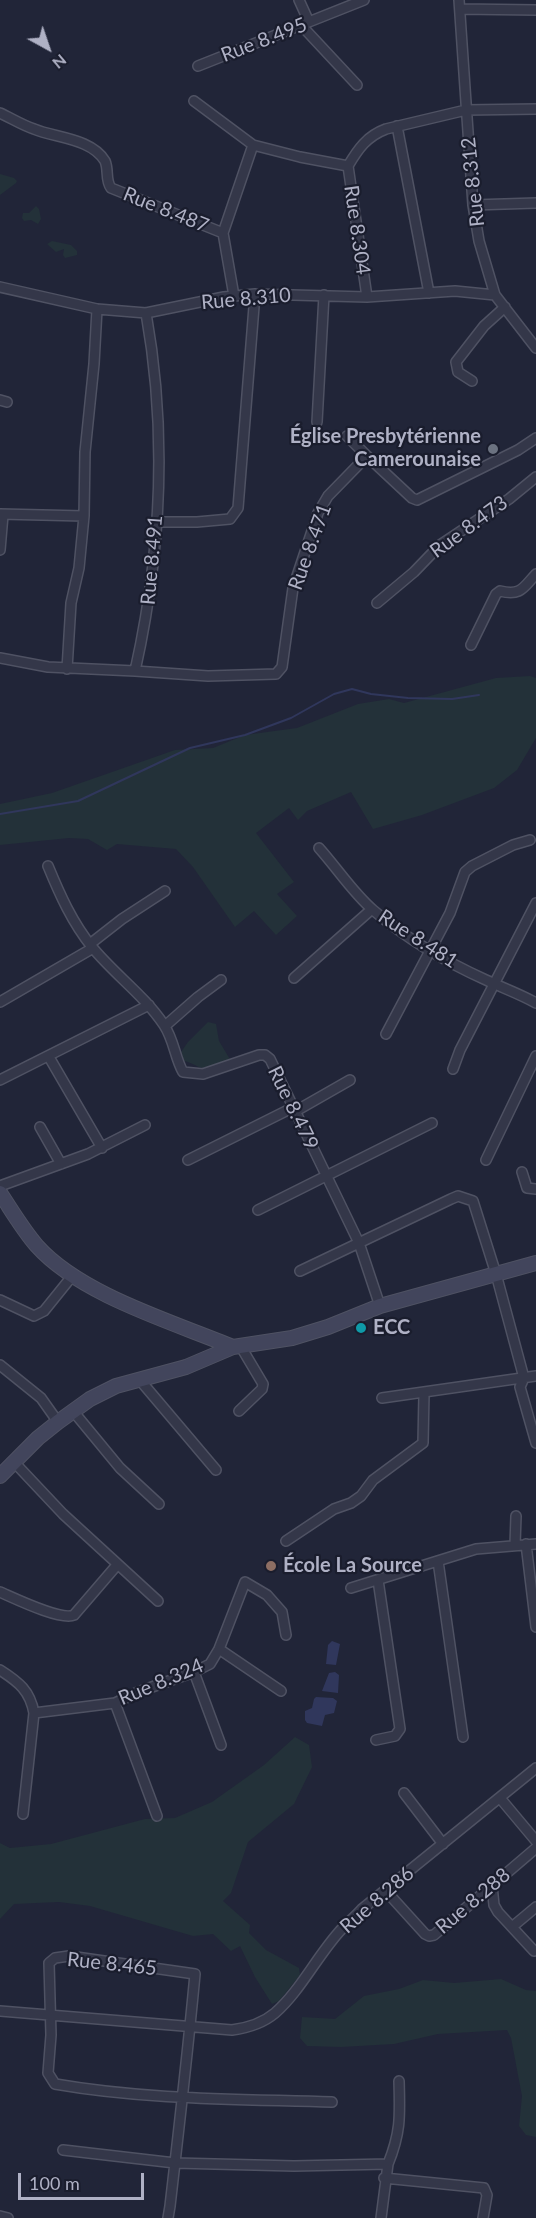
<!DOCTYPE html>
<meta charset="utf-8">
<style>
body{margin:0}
#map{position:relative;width:536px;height:2218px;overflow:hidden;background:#212538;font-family:Lato,sans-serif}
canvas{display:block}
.north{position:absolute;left:18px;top:18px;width:60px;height:60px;-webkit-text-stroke:4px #1a1d2d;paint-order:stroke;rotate:140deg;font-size:16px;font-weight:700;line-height:24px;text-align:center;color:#afb1c5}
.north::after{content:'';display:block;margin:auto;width:21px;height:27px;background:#afb1c5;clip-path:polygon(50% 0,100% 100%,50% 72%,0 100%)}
.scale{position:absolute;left:18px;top:2173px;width:126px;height:27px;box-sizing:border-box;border:3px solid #afb1c5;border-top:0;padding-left:8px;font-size:18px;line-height:21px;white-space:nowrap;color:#afb1c5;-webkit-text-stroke:4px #1a1d2d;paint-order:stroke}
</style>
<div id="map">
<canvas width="536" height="2218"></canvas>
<div class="north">N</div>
<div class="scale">100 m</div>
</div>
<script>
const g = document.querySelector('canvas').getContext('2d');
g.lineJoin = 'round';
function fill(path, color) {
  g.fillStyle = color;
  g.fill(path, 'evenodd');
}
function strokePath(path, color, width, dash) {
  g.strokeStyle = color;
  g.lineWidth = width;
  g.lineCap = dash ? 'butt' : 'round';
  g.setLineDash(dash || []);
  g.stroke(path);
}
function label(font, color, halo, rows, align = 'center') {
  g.font = font + ' Lato,sans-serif';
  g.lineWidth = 4.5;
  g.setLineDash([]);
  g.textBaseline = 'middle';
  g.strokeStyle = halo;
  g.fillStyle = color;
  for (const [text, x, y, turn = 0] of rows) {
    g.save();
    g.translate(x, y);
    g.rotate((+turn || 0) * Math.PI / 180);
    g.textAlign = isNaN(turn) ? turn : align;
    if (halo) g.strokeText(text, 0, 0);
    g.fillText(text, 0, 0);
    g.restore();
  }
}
const green = new Path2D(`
 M0,174l14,4 3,3 -1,2 -16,12z
 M36,206l3,3 2,10 -3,5 -7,-4 -7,1 -2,-3 1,-5h6z
 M52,241l19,4 6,6v4l-12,3 -2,-3 1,-6 -8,3 -9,-8z
 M530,676l6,2v60l-19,32 -23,18 -72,27 -49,14 -22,-37 -44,19 -9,9 -9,-12 -33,25 38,49 -17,12 20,22 -21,19 -22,-24 -19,16 -42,-60 -17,-18 -59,-5 -10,6 -19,-11 -19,-1 -69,7v-41l52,-11 123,-43 38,-2 32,-13 52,-7 61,-24 31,-5 15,4 92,-25z
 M208,1022l8,2 3,17 12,20c-8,3 -20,9 -29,7 -5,-1 -11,-6 -18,-7l-3,-9 7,-10z
 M295,1737l14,8 3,22 -18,37 -46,38 -17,51 -8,8 27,24 -1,8 17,17 33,18 1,7 -21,26 -7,3 -17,-27 -15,-31 -9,5 -18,-17 -20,2 -103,-30 -31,-4 -45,2 -14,15v-76l10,5 41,-4 94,-25 30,-1 37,-16 52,-37z
 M501,1979l25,11 10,1v146l-10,-2 -7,-9 3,-30 -11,-58 -4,-8 -69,4 -44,10 -53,3 -34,-1 -7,-8 2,-21 33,2 29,-23 35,-7 24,-9 31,3z`);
const water = new Path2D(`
 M332,1641l8,3 -4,21 -10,-1 2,-19z
 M335,1672l4,3 -1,18 -16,-2 7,-18z
 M316,1697l17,1 4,3 -3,12 -9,2 -3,11 -15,-3 -2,-3v-9l7,-3 2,-9z`);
const stream = new Path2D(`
 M0,814l78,-13 112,-53 55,-13 46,-17 43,-24 18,-5 19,5 37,4 44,1 27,-4`);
const street = new Path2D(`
 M299,0l10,22
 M459,0l14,205 6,36 16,54 41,53
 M460,9l76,1
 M301,25l56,60
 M198,66l166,-66
 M194,101l59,44
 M0,113c11,5 22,12 34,16 21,9 57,9 71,32 4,9 0,19 6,27l112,45
 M397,126l32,167
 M348,166c10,-17 19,-30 38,-37l80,-19 70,-1
 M473,205l63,-2
 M0,287l97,22 49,4 78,-16 31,-3 112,3 88,-6 40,4
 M234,296l-11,-63 30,-88 47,12 48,9 19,131
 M472,381l-14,-9 -2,-10 28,-36 21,-19
 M0,400l7,2
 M317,422l7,-127
 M347,436l20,20
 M0,514l84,2
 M157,522h40l33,-3 8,-11 17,-214
 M0,550l3,-35
 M377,603l37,-31 26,-27 69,-46 27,-22
 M471,645l25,-51 4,-3c21,5 23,-3 36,-17
 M0,658l48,9 87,4c26,-117 32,-240 11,-358
 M67,669l4,-66 8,-35 5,-52 1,-64 9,-88 3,-55
 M135,671l73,5 68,-2 6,-7 11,-79 25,-75 10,-17 39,-40 45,42 5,2 101,-50 18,-12
 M319,848c18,20 34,45 54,62 34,29 73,52 113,70 17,8 34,14 50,23
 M48,866c12,29 24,56 44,81 23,28 52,48 72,78 10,15 11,33 19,47l20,2 56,-19h6l5,4 89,184 21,63
 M90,944l32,-25 43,-28
 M294,978l78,-69
 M0,1002l93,-54
 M165,1026l33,-29 23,-17
 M386,1034l64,-121 15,-41 7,-6 41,-21 17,-5
 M49,1057l53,91
 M453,1069l7,-19 76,-147
 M0,1080l149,-75
 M294,1112l56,-32
 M40,1127l21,37
 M188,1160l104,-52
 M486,1160l50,-104
 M522,1172l5,16 9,1
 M0,1186l88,-32 57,-29
 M258,1210l174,-87
 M300,1271l151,-72 7,-3 15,5 23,73 28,104 -4,9 16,56
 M0,1300l34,16 10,-5 29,-36
 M0,1365l41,33 17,24
 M139,1379l77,91
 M382,1398l154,-22
 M73,1411l47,57 39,36
 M239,1411l23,-22 1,-5 -22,-37
 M14,1462l49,52 95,87
 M286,1541l48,-32 17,-6 10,-7 12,-16 50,-37 1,-49
 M526,1544l10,83
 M515,1545l1,-29
 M438,1561l25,176
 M351,1588l125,-39 60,-5
 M0,1592c14,6 61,29 74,23l43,-50
 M219,1649l62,42
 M0,1670c19,12 30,21 34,43l-11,101
 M194,1672l27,73
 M115,1703l42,113
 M34,1713l81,-10 23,-11 56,-20 16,-8 9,-15 26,-67 22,13 15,17 4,23
 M376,1740l19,-4 5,-7 -22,-149
 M404,1793l39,51
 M500,1798l36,43
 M492,1886l2,19 4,7 36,39
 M386,1891l39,43 4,2 5,-1 102,-87
 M512,1927l24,-20
 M0,2011l232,19c15,-2 30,-6 43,-17 25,-22 41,-55 64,-81 7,-8 16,-15 23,-23l174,-141
 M63,2150l112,13 119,3 94,-2 -7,54
 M388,2164c13,-32 12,-48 11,-83
 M384,2178l100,10 3,7 -4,23
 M0,2216l8,2
 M168,2218l2,-12c9,-78 18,-155 25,-232l-126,-18 -14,2 -6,5 2,72 -3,38 7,11c92,16 185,15 277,18`);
const secondary = new Path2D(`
 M0,1193c12,18 23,37 37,53 44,49 136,76 196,101
 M0,1476l38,-38 20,-16 32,-23 26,-13 70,-19 47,-20 59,-9 36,-11 52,-21 156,-43`);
const markers = [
 [493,449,6,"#6b7280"],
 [361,1328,6,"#0f9aa8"],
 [271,1566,6,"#8d6e63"]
];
const streetNames = [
 ["Rue 8.495",264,40,-21],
 ["Rue 8.312",473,182,-96],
 ["Rue 8.487",166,210,22],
 ["Rue 8.304",357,230,82],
 ["Rue 8.310",246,299,-5],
 ["Rue 8.473",469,527,-36],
 ["Rue 8.471",310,547,-70],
 ["Rue 8.491",152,560,-85],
 ["Rue 8.481",418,939,33],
 ["Rue 8.479",293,1108,64],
 ["Rue 8.324",161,1682,-23],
 ["Rue 8.286",377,1900,-41],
 ["Rue 8.288",473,1901,-40],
 ["Rue 8.465",112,1964,6]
];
const poiNames = [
 ["Église Presbytérienne",481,437,"right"],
 ["Camerounaise",481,460,"right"],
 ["ECC",373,1328],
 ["École La Source",283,1566]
];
fill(green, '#233139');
fill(water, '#30375c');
strokePath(stream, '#30375c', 2);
strokePath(street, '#4f5263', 12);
strokePath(secondary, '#4f5263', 16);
strokePath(street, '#343749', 9);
strokePath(secondary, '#42455c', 14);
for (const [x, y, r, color] of markers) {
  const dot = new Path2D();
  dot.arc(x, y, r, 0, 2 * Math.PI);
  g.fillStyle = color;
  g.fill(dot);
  strokePath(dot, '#1a1d2d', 2);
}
label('20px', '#afb1c5', '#1a1d2d', streetNames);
label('bold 20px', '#afb1c5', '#1a1d2d', poiNames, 'left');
</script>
